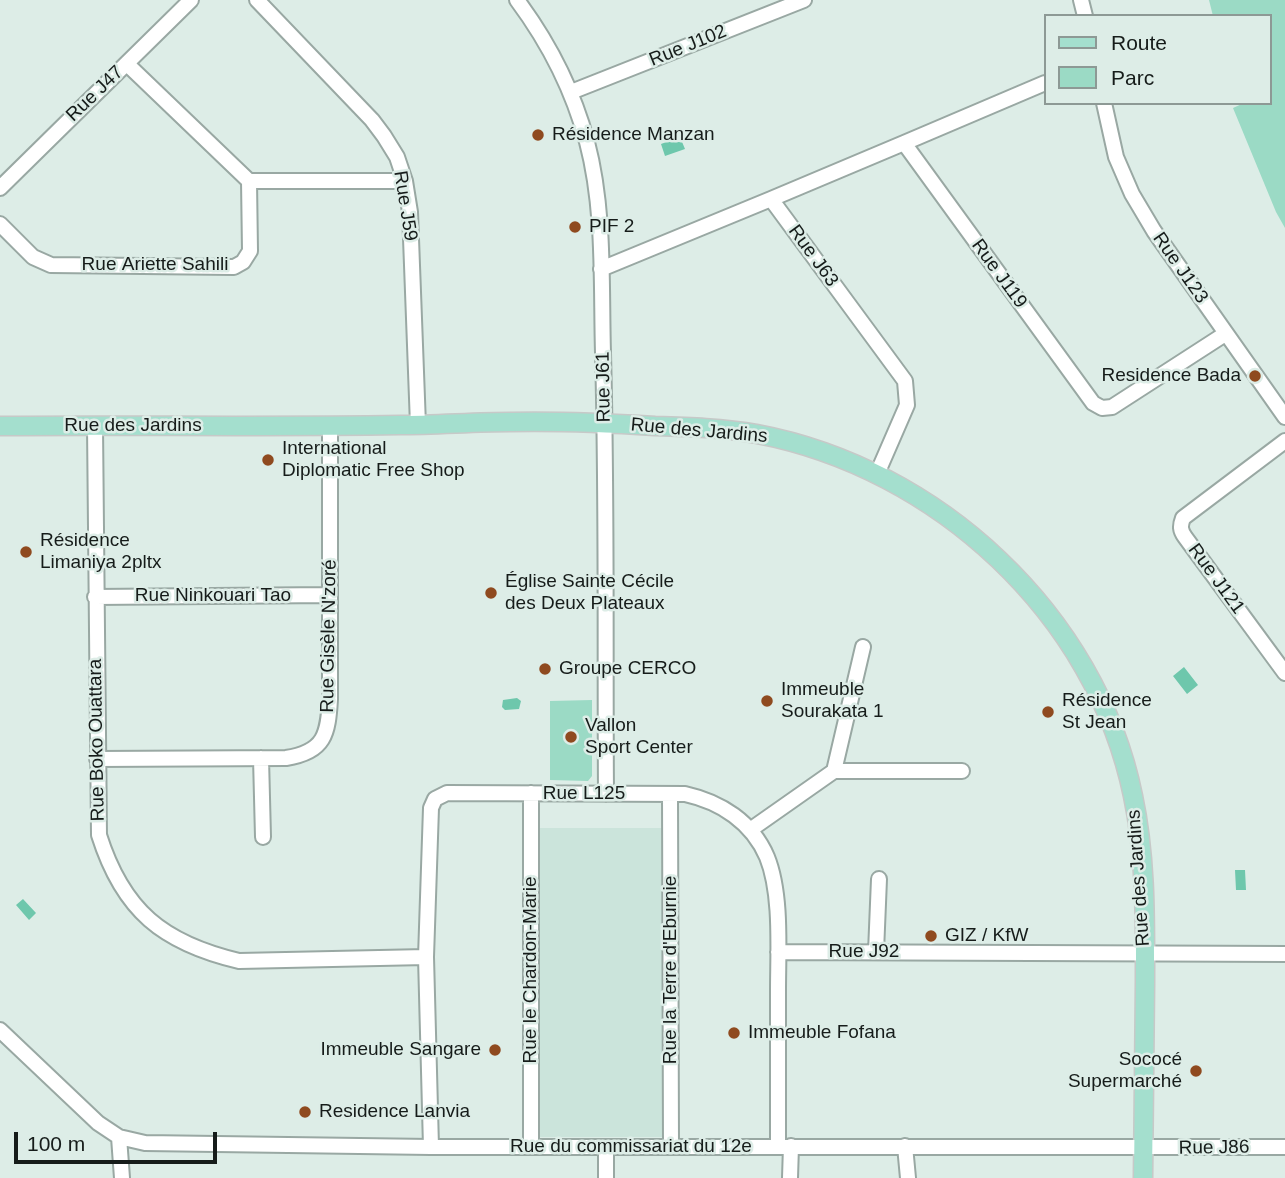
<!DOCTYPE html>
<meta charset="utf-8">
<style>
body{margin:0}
#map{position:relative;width:1285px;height:1178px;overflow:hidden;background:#ddede7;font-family:Arial,sans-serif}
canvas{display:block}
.legend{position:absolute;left:1044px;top:14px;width:228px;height:91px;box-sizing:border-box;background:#ddede7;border:2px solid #8d9995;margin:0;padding:9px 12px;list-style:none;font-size:21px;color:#161c1a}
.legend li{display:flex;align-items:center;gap:14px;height:35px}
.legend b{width:35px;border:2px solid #8d9995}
.scale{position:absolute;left:14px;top:1132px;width:203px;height:32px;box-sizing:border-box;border:4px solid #161c1a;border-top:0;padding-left:9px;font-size:21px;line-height:24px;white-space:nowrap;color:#161c1a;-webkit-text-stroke:5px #ddede7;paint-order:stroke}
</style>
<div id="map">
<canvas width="1285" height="1178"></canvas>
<ul class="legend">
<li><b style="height:9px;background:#a4dfce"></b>Route</li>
<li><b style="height:19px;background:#9bdac5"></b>Parc</li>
</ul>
<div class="scale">100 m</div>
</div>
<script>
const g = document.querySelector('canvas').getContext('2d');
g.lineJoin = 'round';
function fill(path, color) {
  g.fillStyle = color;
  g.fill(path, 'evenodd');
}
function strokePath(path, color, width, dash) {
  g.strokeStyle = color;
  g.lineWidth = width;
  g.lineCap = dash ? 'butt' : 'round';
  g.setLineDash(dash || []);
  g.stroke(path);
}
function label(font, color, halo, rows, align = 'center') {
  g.font = font + ' Arial,sans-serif';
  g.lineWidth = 5;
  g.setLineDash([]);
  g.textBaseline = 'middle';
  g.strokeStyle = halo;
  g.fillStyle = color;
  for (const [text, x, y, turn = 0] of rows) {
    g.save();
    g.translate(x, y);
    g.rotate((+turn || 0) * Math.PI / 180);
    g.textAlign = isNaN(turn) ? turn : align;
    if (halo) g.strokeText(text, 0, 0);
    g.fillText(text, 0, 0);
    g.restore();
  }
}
const built = new Path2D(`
 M538,828h124l1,309h-124z`);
const green = new Path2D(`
 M1209,0h76v228l-9,-16 -43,-104 11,-5h25v-87h-56z
 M592,700v76l-4,5 -38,-1v-79z`);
const water = new Path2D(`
 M680,137l5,12 -20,7 -4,-12z
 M1184,667l14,18 -11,9 -14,-18z
 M517,698l4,3 -2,8 -14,1 -3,-3 1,-7z
 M1235,870h10l1,20h-10z
 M23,899l13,14 -7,7 -13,-15z`);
const minor = new Path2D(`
 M257,0l115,120 12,16 13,21 8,24 5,31 8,213
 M517,0c32,43 56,90 70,142 18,68 14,141 16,211 4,147 2,294 3,441
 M1081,0l4,16
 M127,64l122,117h156
 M1045,83l-141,60 189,260 9,5 10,-1 113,-73
 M571,92l233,-92
 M1104,103l12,54 16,37 22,37 131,186
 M0,188l191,-188
 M771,199l133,-56
 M0,224l33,33 18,8 183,2 9,-5 7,-11 -1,-70
 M601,269l170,-70 134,182 2,24 -30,69
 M95,426l4,409c24,76 64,108 140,126l187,-4
 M1285,441l-102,77c-3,8 -3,12 2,19l100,136
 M95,597l235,-2
 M261,758l2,79
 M97,759l189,-1c39,-6 42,-24 44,-59v-273
 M834,771l29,-124
 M670,794l1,353
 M750,830l84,-59h128
 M778,952l507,2
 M876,952l3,-73
 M0,1030l98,93 21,14 26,6 286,4h854
 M119,1137l3,41
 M531,1146v-353
 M905,1146l3,32
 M431,1147l-5,-190 5,-149 4,-9 12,-6 238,1c36,8 67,28 82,63 15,37 11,93 11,134 0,52 0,104 0,156
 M606,1147v31
 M790,1178l1,-32`);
const major = new Path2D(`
 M0,426c133,-1 267,1 400,-1 37,0 74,-3 110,-3 49,-1 97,1 145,4 34,1 68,2 102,8 180,34 339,180 376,362 13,61 12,124 12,186 -1,66 -1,131 -2,196`);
const markers = [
 [538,135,7,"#8f4a1f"],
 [575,227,7,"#8f4a1f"],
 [1255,376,7,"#8f4a1f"],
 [268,460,7,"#8f4a1f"],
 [26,552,7,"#8f4a1f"],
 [491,593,7,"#8f4a1f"],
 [545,669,7,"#8f4a1f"],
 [767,701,7,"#8f4a1f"],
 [1048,712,7,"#8f4a1f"],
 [571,737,7,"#8f4a1f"],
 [931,936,7,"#8f4a1f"],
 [734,1033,7,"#8f4a1f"],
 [495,1050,7,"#8f4a1f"],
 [1196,1071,7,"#8f4a1f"],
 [305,1112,7,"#8f4a1f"]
];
const streetNames = [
 ["Rue J102",688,46,-22],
 ["Rue J47",95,94,-44],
 ["Rue J59",405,206,81],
 ["Rue J63",813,256,54],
 ["Rue Ariette Sahili",155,265],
 ["Rue J123",1180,268,55],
 ["Rue J119",999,274,54],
 ["Rue J61",604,387,-91],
 ["Rue des Jardins",133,426],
 ["Rue des Jardins",699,431,5],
 ["Rue J121",1216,579,54],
 ["Rue Ninkouari Tao",213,596],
 ["Rue Gisèle N'zoré",329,636,-89],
 ["Rue Boko Ouattara",97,740,-91],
 ["Rue L125",584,794],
 ["Rue des Jardins",1139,878,-94],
 ["Rue J92",864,952],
 ["Rue le Chardon-Marie",531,970,-90],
 ["Rue la Terre d'Eburnie",671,970,-90],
 ["Rue du commissariat du 12e",631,1147],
 ["Rue J86",1214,1148,-1]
];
const poiNames = [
 ["Résidence Manzan",552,135],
 ["PIF 2",589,227],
 ["Residence Bada",1241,376,"right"],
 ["International",282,449],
 ["Diplomatic Free Shop",282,471],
 ["Résidence",40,541],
 ["Limaniya 2pltx",40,563],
 ["Église Sainte Cécile",505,582],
 ["des Deux Plateaux",505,604],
 ["Groupe CERCO",559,669],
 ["Immeuble",781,690],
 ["Sourakata 1",781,712],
 ["Résidence",1062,701],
 ["St Jean",1062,723],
 ["Vallon",585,726],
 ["Sport Center",585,748],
 ["GIZ / KfW",945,936],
 ["Immeuble Fofana",748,1033],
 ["Immeuble Sangare",481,1050,"right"],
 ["Sococé",1182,1060,"right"],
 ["Supermarché",1182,1082,"right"],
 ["Residence Lanvia",319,1112]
];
fill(built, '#cbe4db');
fill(green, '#9bdac5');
fill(water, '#6ec7ac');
strokePath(minor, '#99a8a3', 18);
strokePath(major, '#c7c9c8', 21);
strokePath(minor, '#fff', 14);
strokePath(major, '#a4dfce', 18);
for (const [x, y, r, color] of markers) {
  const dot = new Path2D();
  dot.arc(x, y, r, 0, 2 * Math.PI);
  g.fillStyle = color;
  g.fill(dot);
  strokePath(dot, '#ddede7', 2.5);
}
label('19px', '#161c1a', '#ddede7', streetNames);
label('19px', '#161c1a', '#ddede7', poiNames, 'left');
</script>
